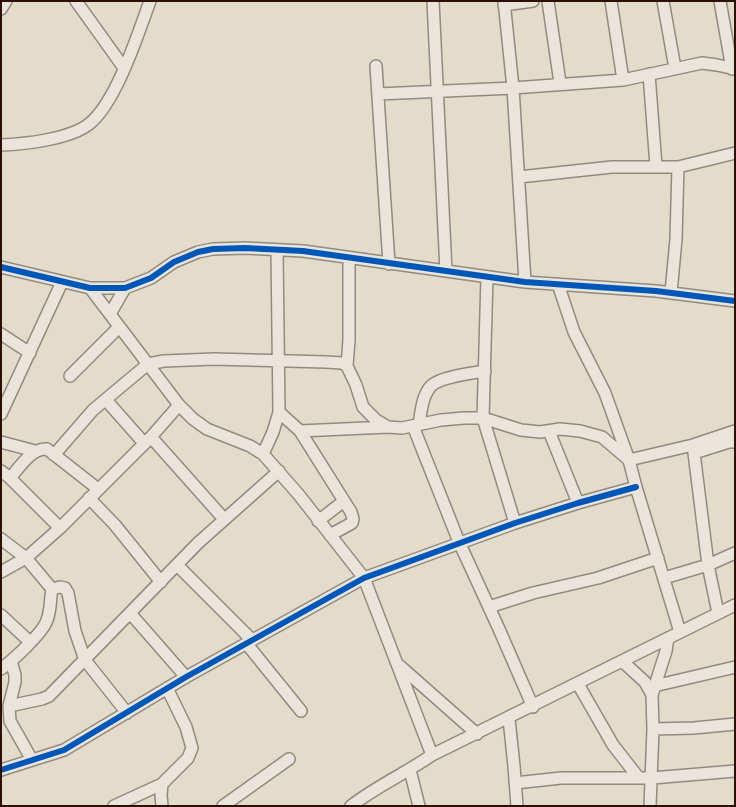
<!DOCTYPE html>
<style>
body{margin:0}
#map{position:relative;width:736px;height:807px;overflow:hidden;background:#e3dccb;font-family:Vollkorn,serif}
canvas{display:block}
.frame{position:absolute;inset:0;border:2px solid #300f03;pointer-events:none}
</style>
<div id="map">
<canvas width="736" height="807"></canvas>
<div class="frame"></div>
</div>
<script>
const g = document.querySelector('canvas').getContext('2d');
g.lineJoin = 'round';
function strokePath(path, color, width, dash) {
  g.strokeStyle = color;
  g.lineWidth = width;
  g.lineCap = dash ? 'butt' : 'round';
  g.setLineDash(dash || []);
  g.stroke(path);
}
const minor = new Path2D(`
 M76,1l48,67
 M433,1l13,270
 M504,1l9,87 12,194
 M548,1l12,82
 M611,1l12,79
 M663,1l12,67
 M720,1l12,68
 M504,5l29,-4
 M1,9l5,-8
 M376,66l13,198
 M649,74l7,92
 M378,94l135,-6 110,-8 79,-17 15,2 18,4
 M1,145c25,-1 69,-6 88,-21 27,-21 49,-90 61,-123
 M519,177l93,-10h66l57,-14
 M349,258v82l-2,26 9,19 7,22 13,13 12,7 14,1 39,-8 23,-2h19l38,12 19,2 20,-3 20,2 22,6 27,23 64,-15 42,-14
 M1,267l89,21h35l26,-10 23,-16 24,-10 15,-3 32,-1 58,3 222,31 131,9 79,10
 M487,277l-4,141 32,105
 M558,284l16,48 31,61 24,67 7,27 44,145
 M90,288l89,117 14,14 14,10 43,17 13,8 36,41 65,83 68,177
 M671,293l5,-54 2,-72
 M110,314l15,-26
 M1,334l29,19
 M70,376l49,-49
 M106,400l38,43
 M279,412l21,19 51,81 2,7 -1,4 -22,12
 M1,414l61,-132
 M419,425c2,-13 3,-29 12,-39 9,-9 41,-13 54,-15
 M413,426l46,116 40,87 34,78
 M300,431l88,-4
 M549,431l29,72
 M151,437l73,82
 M1,442l34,9
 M693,445l15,120 10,48
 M694,453l35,-11h6
 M263,454l10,-22 6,-20 -2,-162
 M54,455l39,-45 55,-46 16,-3 50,-2 112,3 16,1 5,3
 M1,471l9,7 50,50
 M10,478c10,-11 21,-30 37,-29l51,40
 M89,498l26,27 46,57
 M318,521l26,-20
 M1,539l25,19 26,31c-2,10 -1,21 -5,31 -4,13 -34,40 -46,49
 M177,565l75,75
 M1,572l25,-14 34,-30 91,-91 28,-32
 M664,578l44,-13 27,-12
 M52,589l8,-2 5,1 3,5 7,38 10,29 42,53
 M489,607l44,-14 65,-15 60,-20
 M130,613l56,64
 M1,615l29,27
 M246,643l55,68
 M11,661l4,14v7l-6,24 1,15 22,39
 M622,661l23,21 7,13
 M400,666l77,68
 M578,684l35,61 25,32
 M654,686l81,-19
 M9,706l33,-7 7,-3 149,-153 81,-72
 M509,719l5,47 3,40
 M653,729l41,-1 41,-4
 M1,770l63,-20 122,-73 178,-99 151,-55 63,-20 58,-16
 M410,770l9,36
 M515,783l46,-5h91l83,-7
 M162,784l-1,11 1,11
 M114,806l48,-22 26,-26 4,-10 -6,-21 -19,-39
 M223,806l66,-47
 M351,806c26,-20 55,-33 81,-51l303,-150
 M650,806l3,-77 -1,-34 14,-44 2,-13`);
const cycleway = new Path2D(`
 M1,267l89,21h35l26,-10 23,-16 24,-10 15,-3 32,-1 58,3 222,31 131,9 79,10
 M1,770l63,-20 122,-73 178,-99 151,-55 63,-20 58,-16`);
strokePath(minor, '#928a7f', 14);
strokePath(minor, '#e9e5dd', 11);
strokePath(cycleway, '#0057b8', 6);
</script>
